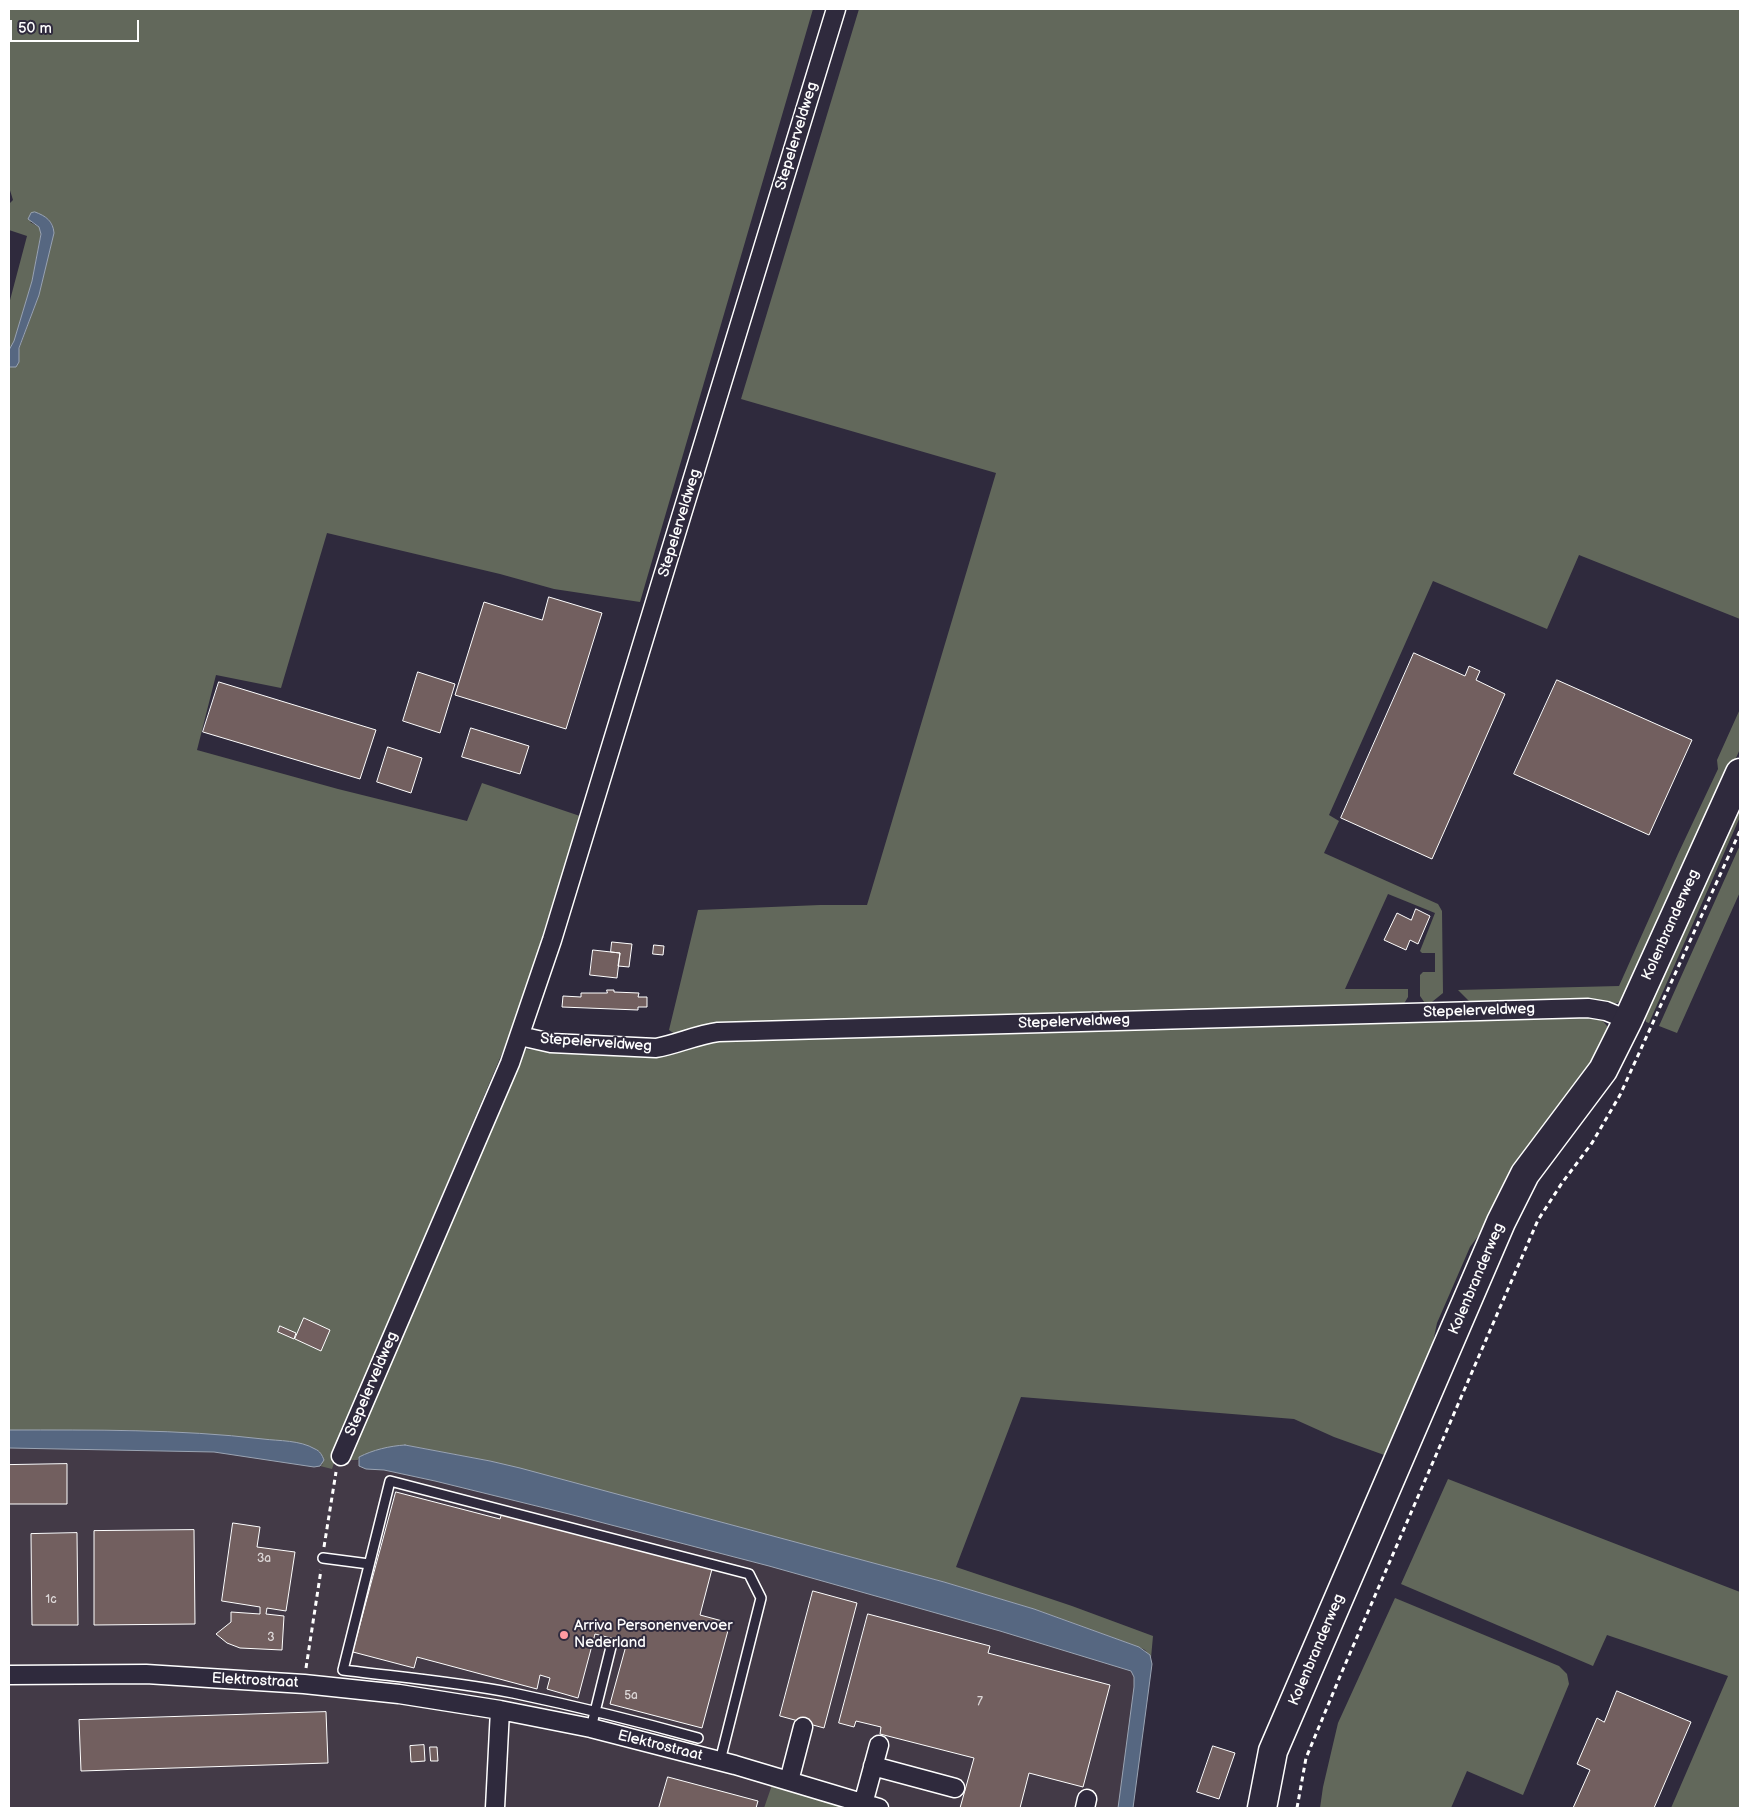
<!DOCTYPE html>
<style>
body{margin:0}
#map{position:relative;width:1749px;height:1817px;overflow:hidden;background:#2f2a3d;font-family:"Balsamiq Sans",sans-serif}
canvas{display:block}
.frame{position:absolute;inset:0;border:10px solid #fff;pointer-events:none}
.scale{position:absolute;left:10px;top:20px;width:129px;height:22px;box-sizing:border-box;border:2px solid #fff;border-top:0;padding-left:6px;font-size:15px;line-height:18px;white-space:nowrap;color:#fff;-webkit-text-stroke:4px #2f2a3d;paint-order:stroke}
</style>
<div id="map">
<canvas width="1749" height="1817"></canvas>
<div class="frame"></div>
<div class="scale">50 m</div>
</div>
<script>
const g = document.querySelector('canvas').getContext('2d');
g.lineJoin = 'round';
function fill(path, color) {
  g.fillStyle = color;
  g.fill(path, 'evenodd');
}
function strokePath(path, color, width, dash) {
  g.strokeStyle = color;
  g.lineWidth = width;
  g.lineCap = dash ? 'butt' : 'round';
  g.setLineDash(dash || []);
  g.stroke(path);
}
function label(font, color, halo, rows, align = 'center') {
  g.font = font + ' "Balsamiq Sans",sans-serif';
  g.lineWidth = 4;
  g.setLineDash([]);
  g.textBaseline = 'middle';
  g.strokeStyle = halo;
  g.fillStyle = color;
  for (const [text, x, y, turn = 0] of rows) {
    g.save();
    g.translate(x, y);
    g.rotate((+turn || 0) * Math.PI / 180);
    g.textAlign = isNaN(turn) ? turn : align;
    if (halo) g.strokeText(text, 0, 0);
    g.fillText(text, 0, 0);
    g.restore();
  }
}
const built = new Path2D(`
 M9,1441l215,4 279,32 640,188 -19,143h-1115z`);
const green = new Path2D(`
 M9,9h804l-173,593 -86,-13 -54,-15 -173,-41 -46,155 -65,-13 -19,75 141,39 129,32 15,-38 98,33 -63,202 -173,409 1,3 -13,39 -12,-3 3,-2 -194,-34h-120v-1063h3l7,-12v-6l20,-54 15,-62 -2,-9 -5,-6 -17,4 9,5 2,6 -9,48 -18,60 -5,9v-46l18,-68 -18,-6v-26l4,-4 -4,-13z
 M859,9l881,1v609l-161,-64 -32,74 -114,-48 -104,234 10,6 -15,32 114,51 4,7 1,82 -16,13 -7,-10v-21l3,-3h12v-19h-13l-2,-2 15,-38 -47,-19 -43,95h63v8l-6,10 -726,28 -7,-5 29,-120 122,-5h47l129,-432 -255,-74z
 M1740,709v40l-49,111 -68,141 -9,3 -141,1 -15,-15 161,-4 59,-132 40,-85 -1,-9z
 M1740,795v22l-91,206 -3,-1 -2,-9z
 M1740,845v47l-63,141 -18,-7z
 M1597,1016c18,15 13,17 5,37l-109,163 -23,31 -33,76 -11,52 -39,81 -53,-19 -40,-18 -273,-22 -65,170 116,39 81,30 -2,22 -6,-8 -6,-3 -105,-38 -90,-27 -454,-121 -85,-16 -34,7 -12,5 -1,3h-13l177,-411 120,5 63,-14z
 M1448,1479l292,113v216h-69l57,-132 -121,-41 -14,31 -192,-82z
 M1395,1598l164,68 8,8 2,10 -46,111 -56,-24 -16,37h-131l3,-21 15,-64z
 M772,1785l85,23h-93z`);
const water = new Path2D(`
 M35,212c11,4 18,9 19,21l-15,62 -20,53v14l-3,5h-7v-17l5,-9 18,-60 9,-47 -2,-7 -11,-8 3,-6z
 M9,1430c84,0 170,-1 254,9 16,2 37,1 52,10 5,2 7,6 9,11l-4,6 -6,1 -100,-15 -205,-4z
 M405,1445l85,16 30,7 424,114 90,27 105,38 11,8 2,9 -19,144h-15l16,-121v-10l-3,-6 -131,-40 -231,-65 -200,-52 -134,-33 -51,-11 -18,-1 -7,-3v-9c14,-7 30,-11 46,-12z`);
const building = new Path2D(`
 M549,597l53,16 -36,116 -111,-34 29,-93 58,18z
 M1414,653l51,23 4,-10 11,5 -4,9 29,14 -73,165 -91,-41z
 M418,672l37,12 -15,49 -37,-12z
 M1557,680l135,60 -43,95 -135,-61z
 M219,682l157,48 -16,49 -157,-47z
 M471,728l58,18 -9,28 -58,-17z
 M388,747l34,11 -11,35 -34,-11z
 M1416,909l14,7 -12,28 -8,-4 -4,10 -22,-10 13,-27 14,7z
 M612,942l20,2 -3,23 -11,-1 2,-13 -9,-1z
 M654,945l10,1 -1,9 -10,-1z
 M593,950l27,3 -3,25 -27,-3z
 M607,990h7v2l25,1 -1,4h9v10h-9v3l-76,-3 1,-11 18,1v-4h26z
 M304,1318l26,12 -9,21 -26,-12z
 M280,1326l16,7 -2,6 -16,-7z
 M67,1464v40h-58v-39z
 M396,1492l104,27 2,-6 210,56 -12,46 30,8 -28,105 -92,-24 17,-62 -32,-8 -17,64 -31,-9 3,-11 -10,-3 -3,14 -120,-32 -3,11 -61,-16z
 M233,1523l27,4 -3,20 38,5 -9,59 -19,-3 -1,6 18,2 -2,34 -42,-2 -13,-5 -11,-9 15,-12v-10l29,2v-7l-38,-6z
 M194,1530l1,94 -101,1v-94z
 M77,1533l1,92h-46l-1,-91z
 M813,1591l44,12 -33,125 -44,-12z
 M868,1614l122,32 -2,7 122,32 -27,102 -54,-14 -9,35h-60l14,-50 -94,-24 1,-7 -25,-6 -2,6 -15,-4z
 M1617,1691l74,31 -37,86h-81l17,-38 -13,-6 20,-46 7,4z
 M326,1712l2,51 -247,8 -2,-51z
 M424,1745l1,16 -14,1 -1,-16z
 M1213,1746l22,7 -16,46 -22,-7z
 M430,1747h7l1,14h-7z
 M668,1777l90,24 -2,7h-97z`);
const path = new Path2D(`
 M324,1547l12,-75
 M306,1668l15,-98
 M1297,1808l9,-50 35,-84 197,-454 24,-37 30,-40 28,-48 120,-264`);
const service = new Path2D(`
 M323,1558l46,6
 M591,1728l20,-81
 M698,1738c-61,-17 -123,-32 -185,-45 -56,-11 -114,-16 -170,-23l47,-189 359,93 12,24 -41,163`);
const minor = new Path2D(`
 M520,1036l31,7 105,5c22,-4 40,-13 62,-16l870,-24 18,3 22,9
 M341,1456l169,-393 42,-123 284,-931
 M9,1675l137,-1 158,10 95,10 101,16 91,18 144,37 144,43
 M873,1766l82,22
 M789,1781l14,-54
 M863,1804l16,-59
 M495,1808l5,-98
 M1085,1808l2,-9`);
const primary = new Path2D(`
 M1262,1808l11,-57 228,-529 24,-48 78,-104 25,-50 112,-247`);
const markers = [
 [564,1635,5,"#ff9aa2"]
];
const numberNames = [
 ["3a",264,1559],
 ["1c",51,1600],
 ["3",271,1638],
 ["5a",631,1696],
 ["7",980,1702]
];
const streetNames = [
 ["Stepelerveldweg",797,136,-73],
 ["Stepelerveldweg",680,523,-73],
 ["Kolenbranderweg",1671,925,-66],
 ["Stepelerveldweg",1479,1011,-2],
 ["Stepelerveldweg",1074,1022,-2],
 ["Stepelerveldweg",596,1043,4],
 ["Kolenbranderweg",1477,1279,-67],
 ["Stepelerveldweg",372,1384,-67],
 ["Kolenbranderweg",1317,1650,-67],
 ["Elektrostraat",255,1681,3],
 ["Elektrostraat",660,1746,14]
];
const poiNames = [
 ["Arriva Personenvervoer",574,1626],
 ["Nederland",574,1643]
];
fill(built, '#433a47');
fill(green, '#62685b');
fill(water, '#566781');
strokePath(water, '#9aa4b3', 1);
fill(building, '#725f5f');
strokePath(building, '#fff', 1);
strokePath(service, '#fff', 12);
strokePath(minor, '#fff', 21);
strokePath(primary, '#fff', 31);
strokePath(path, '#fff', 3, [5, 4]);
strokePath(service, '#2f2a3d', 9);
strokePath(minor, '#2f2a3d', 18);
strokePath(primary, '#2f2a3d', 28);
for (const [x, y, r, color] of markers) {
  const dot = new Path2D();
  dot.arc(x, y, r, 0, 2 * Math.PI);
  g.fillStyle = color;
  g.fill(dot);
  strokePath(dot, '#2f2a3d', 2);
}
label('12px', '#dcd7d7', null, numberNames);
label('15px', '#fff', '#2f2a3d', streetNames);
label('15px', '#fff', '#2f2a3d', poiNames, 'left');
</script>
